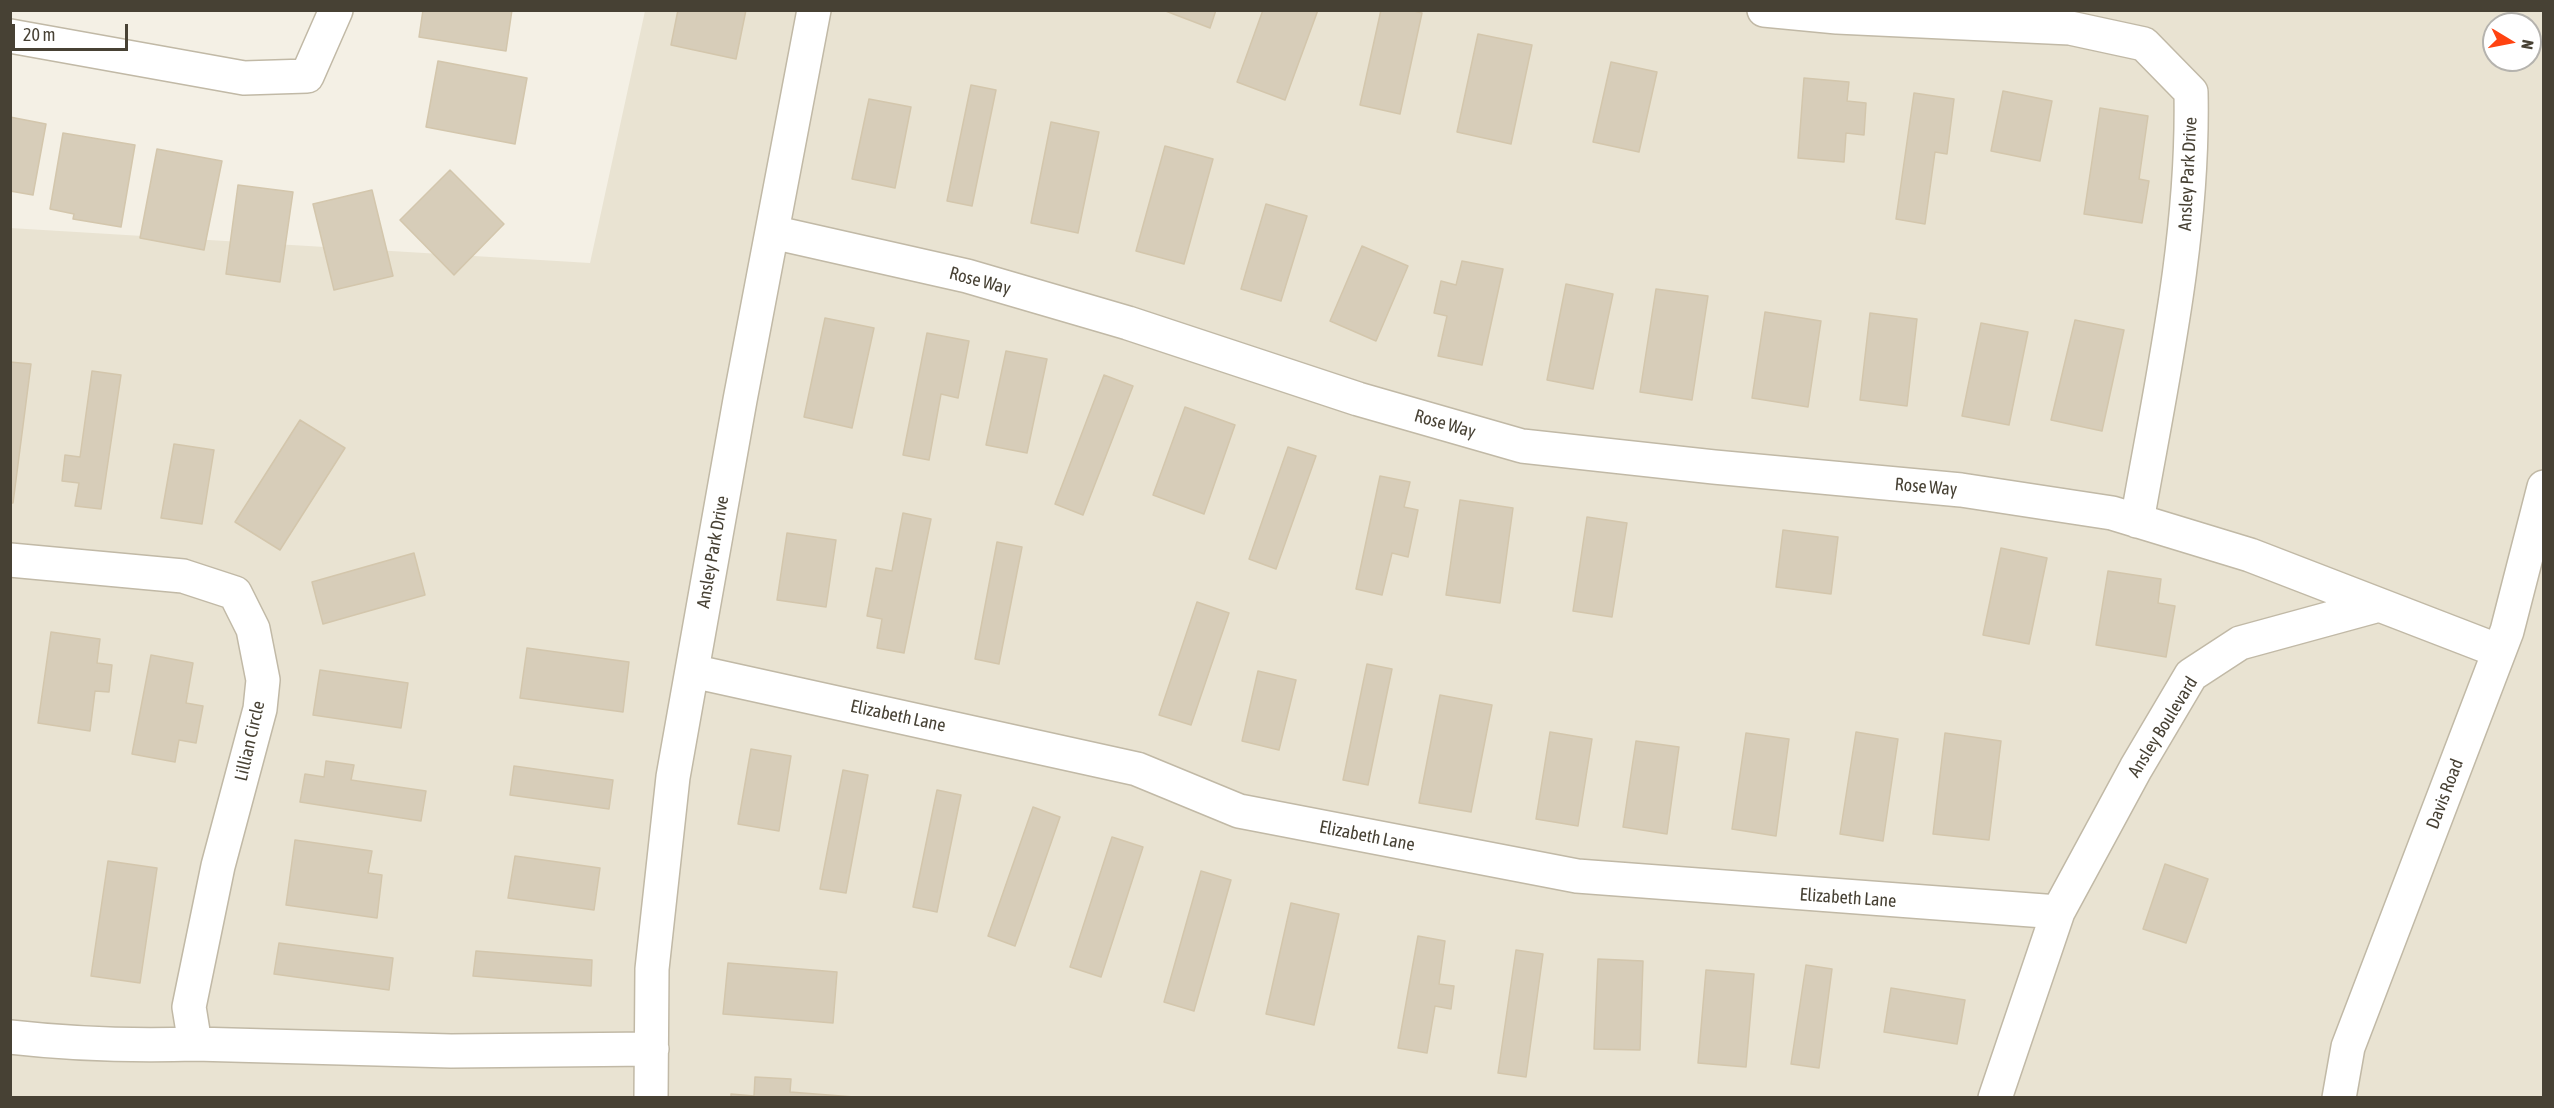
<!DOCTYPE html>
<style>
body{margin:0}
#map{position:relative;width:2554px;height:1108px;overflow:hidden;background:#f4f0e5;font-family:"Asap Condensed",sans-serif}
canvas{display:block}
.frame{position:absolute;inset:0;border:12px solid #474134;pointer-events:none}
.north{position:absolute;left:2482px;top:12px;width:60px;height:60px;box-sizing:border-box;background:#fff;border:2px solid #b5b3ae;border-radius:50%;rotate:100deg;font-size:16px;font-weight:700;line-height:24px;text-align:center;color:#474134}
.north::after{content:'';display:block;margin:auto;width:21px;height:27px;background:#ff4311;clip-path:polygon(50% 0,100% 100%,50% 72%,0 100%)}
.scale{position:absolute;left:12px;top:24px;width:116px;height:27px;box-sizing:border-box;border:3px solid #474134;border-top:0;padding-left:8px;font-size:18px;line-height:21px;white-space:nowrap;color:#474134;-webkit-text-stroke:4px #fff;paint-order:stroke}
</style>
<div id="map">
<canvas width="2554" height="1108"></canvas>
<div class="frame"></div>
<div class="north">N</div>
<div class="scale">20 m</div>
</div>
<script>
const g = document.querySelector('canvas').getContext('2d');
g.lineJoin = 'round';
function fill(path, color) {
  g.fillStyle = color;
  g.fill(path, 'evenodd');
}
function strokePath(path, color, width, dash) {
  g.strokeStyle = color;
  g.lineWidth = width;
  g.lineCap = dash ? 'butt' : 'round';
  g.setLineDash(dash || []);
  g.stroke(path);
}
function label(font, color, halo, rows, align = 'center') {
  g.font = font + ' "Asap Condensed",sans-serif';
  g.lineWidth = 6;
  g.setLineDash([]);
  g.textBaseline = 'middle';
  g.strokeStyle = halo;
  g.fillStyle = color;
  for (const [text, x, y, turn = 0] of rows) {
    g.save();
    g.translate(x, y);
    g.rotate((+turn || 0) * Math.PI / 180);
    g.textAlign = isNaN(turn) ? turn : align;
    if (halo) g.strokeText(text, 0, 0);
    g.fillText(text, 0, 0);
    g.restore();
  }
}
const residential = new Path2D(`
 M645,11h1898v1086h-2532l-1,-869 580,35zM2494,24h36v36h-36z`);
const building = new Path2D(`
 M423,10h89l-6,41 -87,-14z
 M678,10h68l-10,49 -65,-14z
 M1163,10h53l-6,18z
 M1263,10h55l-33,90 -48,-18z
 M1381,10h29l12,3 -22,101 -40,-9z
 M1478,34l54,11 -21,99 -54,-12z
 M438,61l89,17 -12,66 -89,-17z
 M1611,62l46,10 -18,80 -46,-10z
 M1804,78l45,4 -2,19 19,2 -2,32 -18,-2 -2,29 -46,-4z
 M971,85l25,5 -24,116 -25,-5z
 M2003,91l49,10 -12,60 -49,-10z
 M1914,93l40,6 -7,55 -12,-2 -10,72 -29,-5z
 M869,99l42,8 -16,81 -43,-9z
 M2100,108l48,8 -9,63 10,2 -7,42 -58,-9z
 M10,117l36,7 -13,71 -23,-4z
 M1051,122l48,10 -21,101 -47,-10z
 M63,133l72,12 -14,82 -48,-8 1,-5 -24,-5z
 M1165,146l48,13 -29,105 -48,-13z
 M157,149l65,12 -18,89 -64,-12z
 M450,170l54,54 -50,51 -54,-55z
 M238,185l55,7 -13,90 -54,-8z
 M372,190l21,86 -59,14 -21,-86z
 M1266,204l41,12 -26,85 -40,-12z
 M1362,246l46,20 -32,75 -46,-20z
 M1462,261l41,8 -21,96 -44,-9 9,-40 -13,-3 7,-32 15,4z
 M1566,284l47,10 -20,95 -46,-9z
 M1656,289l52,7 -16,104 -52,-8z
 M1765,312l56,9 -13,86 -56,-9z
 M1870,313l47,6 -10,87 -47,-6z
 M825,318l49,10 -22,100 -48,-11z
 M2075,320l49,10 -22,101 -51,-11z
 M1981,323l47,9 -19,93 -47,-9z
 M927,333l42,8 -11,57 -17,-4 -12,66 -26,-5z
 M1006,351l41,8 -20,94 -41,-8z
 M10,362l21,2 -18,139h-3z
 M92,371l29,4 -20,134 -26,-3 4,-23 -17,-2 3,-26 15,2z
 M1104,375l29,11 -50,129 -28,-11z
 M1185,407l50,18 -31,89 -51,-19z
 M300,420l45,28 -65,102 -45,-28z
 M174,444l40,6 -12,74 -41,-6z
 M1288,447l28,9 -40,113 -27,-10z
 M1380,476l30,6 -6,25 14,3 -10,47 -16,-4 -10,42 -26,-6z
 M1460,500l53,8 -13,95 -54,-8z
 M903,513l28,6 -27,134 -27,-5 5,-29 -15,-3 9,-48 16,3z
 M1587,517l40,6 -15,94 -39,-6z
 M1783,530l55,7 -7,57 -55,-7z
 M787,533l49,7 -10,67 -49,-7z
 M997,542l25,5 -23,117 -24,-5z
 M2001,548l46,10 -18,86 -46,-9z
 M414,553l11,42 -102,29 -11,-42z
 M2108,571l53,8 -3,24 17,3 -9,51 -70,-12z
 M1197,602l32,11 -38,112 -32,-10z
 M51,632l49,7 -3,24 15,2 -3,27 -14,-1 -5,40 -52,-8z
 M527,648l102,14 -6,50 -103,-14z
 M151,655l42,8 -7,40 17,3 -7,37 -17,-3 -4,22 -43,-8z
 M1367,664l25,5 -24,116 -25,-5z
 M320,670l88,13 -7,45 -88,-13z
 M1258,671l38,9 -17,70 -37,-9z
 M1440,695l52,10 -21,107 -52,-9z
 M1550,732l42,7 -14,87 -42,-7z
 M1856,732l42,7 -15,102 -43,-7z
 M1746,733l43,6 -13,97 -44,-7z
 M1945,733l56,8 -12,99 -56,-6z
 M1636,741l43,6 -12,87 -44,-7z
 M751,749l40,7 -12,75 -41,-7z
 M326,761l28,4 -3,15 75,11 -5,30 -121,-19 5,-28 19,3z
 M514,766l99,14 -4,29 -99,-14z
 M843,770l25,5 -22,118 -26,-4z
 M937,790l24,5 -24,117 -24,-5z
 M1033,807l27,10 -45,129 -27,-10z
 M1112,837l31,10 -42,130 -31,-10z
 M295,840l77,11 -4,22 14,2 -5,43 -91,-13z
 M515,856l85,12 -6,42 -86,-12z
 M108,861l49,7 -17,115 -49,-7z
 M2165,864l43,15 -22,64 -43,-14z
 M1201,871l30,9 -37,131 -30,-9z
 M1291,903l48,11 -25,111 -48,-11z
 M1418,936l27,5 -6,43 15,2 -3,23 -16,-3 -8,47 -29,-5z
 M279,943l114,15 -4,32 -115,-16z
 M1516,950l27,4 -17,123 -28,-4z
 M476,951l116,9 -1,26 -118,-10z
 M1598,959l45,2 -3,89 -46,-1z
 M728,963l109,9 -4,51 -110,-9z
 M1806,965l26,4 -13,99 -28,-4z
 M1706,970l48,4 -8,93 -48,-4z
 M1891,988l74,12 -8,44 -73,-12z
 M755,1077l36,2 -1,13 77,6h-136v-4l23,2z`);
const street = new Path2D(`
 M1764,10l73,7 233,11 74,16 47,48c3,145 -29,287 -54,429
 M10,36l234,42 63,-2 29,-66
 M772,232l195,44 161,47 230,76 164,47 192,21 247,23 151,23 138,42 249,96
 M10,560l173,16 52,17 18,36 10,51 -3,29 -42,157 -29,141 6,37
 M692,671l445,98 102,42 338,65 481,36
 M10,1037c62,7 123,9 185,7l256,7 201,-2
 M651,1098l1,-129 21,-192 67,-377 74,-390
 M1995,1098l63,-186 78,-144 55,-93 49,-32 139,-38
 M2339,1098l9,-51 159,-416 37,-144`);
const streetNames = [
 ["Ansley Park Drive",2188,174,-87],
 ["Rose Way",980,281,15],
 ["Rose Way",1445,424,16],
 ["Rose Way",1926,487,5],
 ["Ansley Park Drive",713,552,-80],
 ["Elizabeth Lane",898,716,12],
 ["Ansley Boulevard",2163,727,-58],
 ["Lillian Circle",250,741,-77],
 ["Davis Road",2445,794,-69],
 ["Elizabeth Lane",1367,836,11],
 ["Elizabeth Lane",1848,898,4]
];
fill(residential, '#e9e3d2');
fill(building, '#d7cdb9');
strokePath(building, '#d3c6ac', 1.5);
strokePath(street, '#c1b9a6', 36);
strokePath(street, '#fff', 33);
label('18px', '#474134', '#fff', streetNames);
</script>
